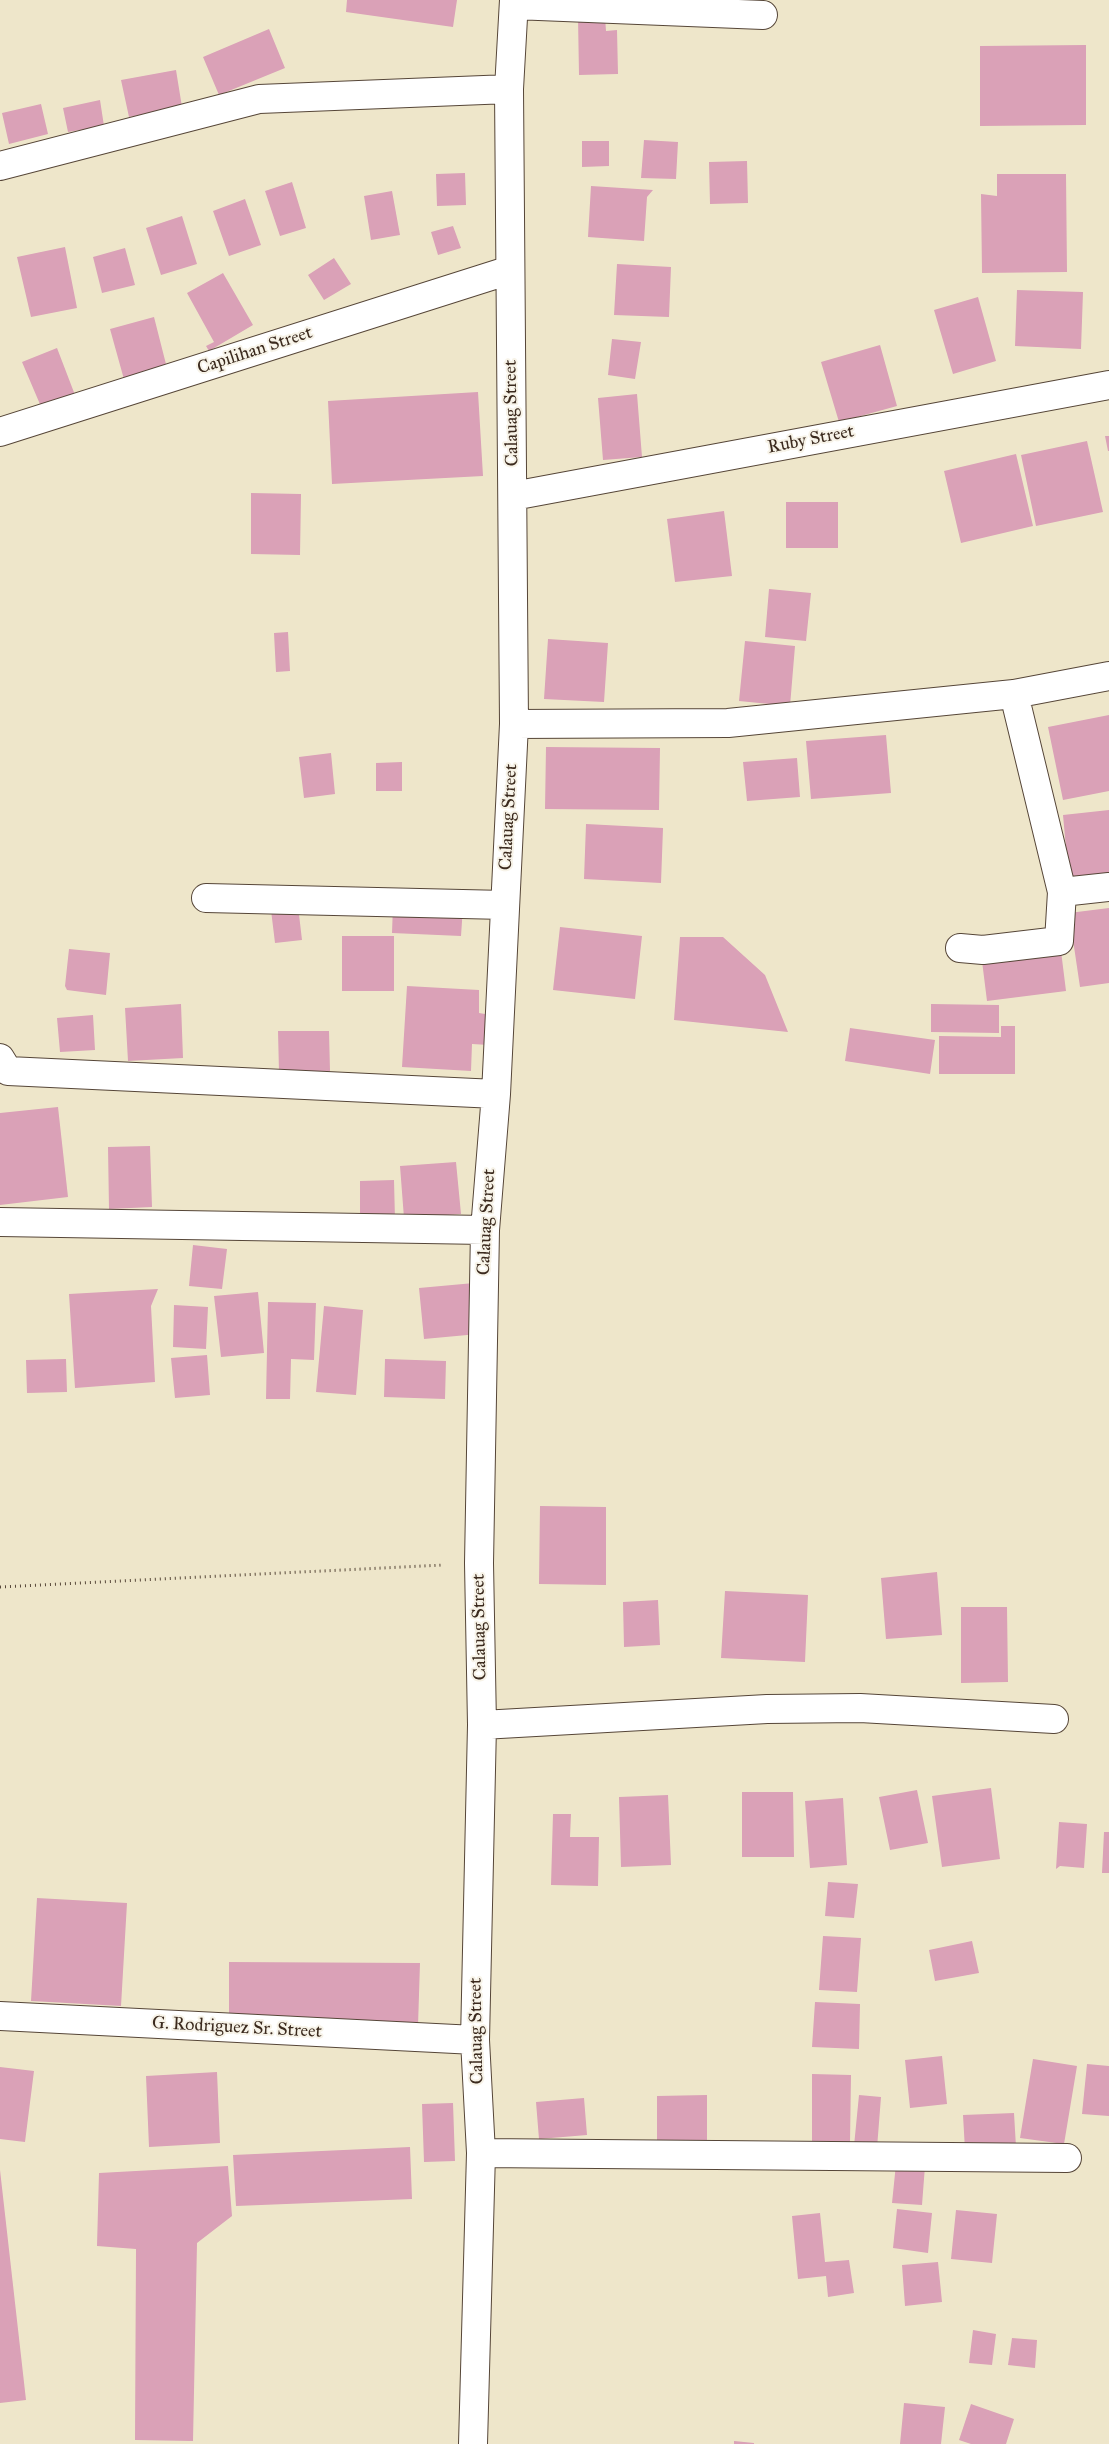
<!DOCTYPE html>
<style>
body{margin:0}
canvas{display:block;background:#eee6ca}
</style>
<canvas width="1109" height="2444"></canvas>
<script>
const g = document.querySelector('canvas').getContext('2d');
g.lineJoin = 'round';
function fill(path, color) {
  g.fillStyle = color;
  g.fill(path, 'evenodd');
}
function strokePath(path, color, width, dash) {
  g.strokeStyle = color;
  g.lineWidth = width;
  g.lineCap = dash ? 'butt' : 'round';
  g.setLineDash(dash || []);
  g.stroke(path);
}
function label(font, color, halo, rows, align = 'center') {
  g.font = font + ' "IM FELL Great Primer",serif';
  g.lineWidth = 4;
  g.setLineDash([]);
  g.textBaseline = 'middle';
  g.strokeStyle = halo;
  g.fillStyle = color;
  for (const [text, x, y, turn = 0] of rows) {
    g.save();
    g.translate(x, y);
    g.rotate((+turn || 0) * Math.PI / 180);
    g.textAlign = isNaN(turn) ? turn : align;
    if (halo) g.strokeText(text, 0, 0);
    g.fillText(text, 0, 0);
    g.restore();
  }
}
const building = new Path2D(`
 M347,0h110l-4,27 -107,-15z
 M578,17h27l1,14 11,-1 1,44 -39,1z
 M269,29l16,39 -66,27 -16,-38z
 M1086,45v80l-106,1v-80z
 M176,70l6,37 -53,10 -8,-37z
 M100,100l4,26 -36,6 -5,-24z
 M41,104l7,30 -39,10 -7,-31z
 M644,140l34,2 -2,37 -35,-1z
 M582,141h27v25l-27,1z
 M747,161l1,42 -38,1 -1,-42z
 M465,173l1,32 -29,1 -1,-32z
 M997,174h69l1,98 -85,1 -1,-79 16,2z
 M292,182l14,46 -26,8 -15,-45z
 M591,186l62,4 -6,7 -3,44 -56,-4z
 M392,191l8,44 -29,5 -7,-44z
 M245,199l16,46 -32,11 -16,-45z
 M182,216l15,48 -36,11 -15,-47z
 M453,226l8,22 -23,7 -7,-23z
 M65,247l12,61 -46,9 -14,-60z
 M125,248l10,37 -33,8 -9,-36z
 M334,258l17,26 -27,16 -16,-25z
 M617,264l54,3 -2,50 -55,-2z
 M223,273l30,52 -44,26 -3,-5 8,-4 -27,-49z
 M1017,290l66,2 -2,57 -66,-3z
 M978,297l18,64 -43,13 -19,-64z
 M154,317l14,55 -43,11 -15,-54z
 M612,339l29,3 -6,37 -27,-4z
 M880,345l17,61 -58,16 -18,-60z
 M57,348l18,47 -33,14 -20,-47z
 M478,392l5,84 -151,8 -4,-83z
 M637,394l5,63 -39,3 -5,-62z
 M1105,436h4v15h-1z
 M1087,441l16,71 -67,14 -15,-71z
 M1016,454l17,72 -72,17 -17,-72z
 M251,493l50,1 -1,61 -49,-1z
 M786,502h52v46h-52z
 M724,511l8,65 -57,6 -8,-63z
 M769,589l42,4 -5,48 -41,-4z
 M288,632l2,39 -14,1 -2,-39z
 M548,639l60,4 -4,59 -60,-3z
 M745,641l50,5 -5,60 -51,-5z
 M1109,715v76l-46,9 -15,-73z
 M886,735l5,58 -80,6 -5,-58z
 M546,747l114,1 -1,62 -114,-1z
 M331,753l4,41 -31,4 -5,-41z
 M797,758l3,39 -53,4 -4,-39z
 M402,762v29h-26v-28z
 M1109,810v67l-40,4 -6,-66z
 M586,824l77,4 -2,55 -77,-4z
 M393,905l70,2 -2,29 -69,-3z
 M298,906l4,34 -27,3 -4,-33z
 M1109,908v75l-29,4 -11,-74z
 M560,927l82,9 -7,63 -82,-9z
 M342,936h52v55h-52z
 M680,937h43l42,38 23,57 -114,-12z
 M69,949l41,4 -4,42 -39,-5 -2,-4z
 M1061,951l5,40 -79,10 -5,-40z
 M407,986l72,4v23l12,2 -2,30 -17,-1 -1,27 -69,-4z
 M181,1004l2,54 -55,3 -3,-53z
 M931,1004l68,1v28l-68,-1z
 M93,1015l2,35 -35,2 -3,-34z
 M1001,1026h14v48h-76v-38l62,1z
 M850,1028l85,12 -5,34 -85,-13z
 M278,1031h51l1,40 -51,1z
 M58,1107l10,90 -68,8v-92z
 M150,1146l2,61 -43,2 -1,-62z
 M456,1162l5,52 -57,4 -4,-52z
 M394,1180l1,40h-35v-39z
 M193,1245l34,4 -5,40 -33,-3z
 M474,1283l4,51 -54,5 -5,-51z
 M158,1289l-7,17 4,76 -80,6 -6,-94z
 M258,1292l6,61 -43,4 -7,-61z
 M268,1302l48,1 -2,57 -23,-1 -1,40h-24z
 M174,1305l34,2 -2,42 -33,-2z
 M324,1306l39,4 -7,85 -40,-3z
 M207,1355l3,40 -35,3 -4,-40z
 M66,1359l1,33 -40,1 -1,-33z
 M385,1359l61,2 -1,38 -61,-2z
 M540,1506l66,1v78l-67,-1z
 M937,1572l5,63 -56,4 -5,-61z
 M725,1591l83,4 -3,67 -84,-4z
 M658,1600l2,45 -36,2 -1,-45z
 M961,1607h46l1,75 -47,1z
 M991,1788l9,71 -58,8 -10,-71z
 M917,1790l11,53 -38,7 -11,-53z
 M742,1792h51l1,65h-52z
 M668,1795l3,70 -50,2 -2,-70z
 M843,1798l4,67 -37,3 -5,-67z
 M553,1814h18l-1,23h29l-1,49 -47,-1z
 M1059,1822l28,2 -3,44 -24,-2 -4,3z
 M1104,1832h5v41h-7z
 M828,1882l30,2 -4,34 -29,-2z
 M37,1898l90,5 -6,103 -90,-5z
 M823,1936l38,2 -4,54 -38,-2z
 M972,1941l7,32 -44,8 -6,-31z
 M229,1962l191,1 -2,63 -189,-3z
 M815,2002l45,2 -1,45 -47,-2z
 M942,2056l5,48 -37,4 -5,-48z
 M1033,2059l44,7 -13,78 -44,-6z
 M1087,2064l22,2v50l-27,-2z
 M0,2067l34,4 -9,71 -25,-3z
 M217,2072l3,71 -71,4 -3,-71z
 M812,2074l39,1 -1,68 -38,-1z
 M707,2095v50h-50v-49z
 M859,2095l22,2 -4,51 -23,-2z
 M584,2098l3,37 -48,4 -3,-37z
 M453,2103l2,58 -31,1 -2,-58z
 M1014,2113l2,34 -51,3 -2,-35z
 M410,2147l2,52 -176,7 -3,-51z
 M896,2164l29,2 -3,39 -30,-2z
 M228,2166l4,50 -35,27 -4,198 -58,-1 1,-191 -39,-3 2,-73z
 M0,2170l26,230 -26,3z
 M897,2209l35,4 -4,40 -35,-5z
 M956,2210l41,4 -5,49 -41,-4z
 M820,2213l5,49 24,-2 5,33 -26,4 -2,-21 -28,3 -6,-63z
 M938,2262l4,40 -37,4 -3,-41z
 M973,2330l23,4 -4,31 -23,-2z
 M1012,2338l25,2 -2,28 -27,-3z
 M904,2403l41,4 -4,37h-41z
 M971,2404l43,15 -8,25h-35l-12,-4z
 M734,2441l20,2v1h-20z`);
const path = new Path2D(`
 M0,1587l443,-22`);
const minor = new Path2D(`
 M514,5l249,10
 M0,166l259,-67 250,-10
 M0,432l510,-162
 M513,496l596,-111
 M1014,694l48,198 47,-5
 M514,724l214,-1 286,-29 95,-18
 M206,898l299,7
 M960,948l23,2 76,-9 3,-49
 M0,1058l8,13 488,23
 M0,1222l485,8
 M482,1725l285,-16 93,-1 194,11
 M0,2016l475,24
 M481,2153l586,5
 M473,2444l8,-291 -6,-113 7,-315 -3,-162 6,-333 11,-136 18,-370 -5,-635 5,-89`);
const streetNames = [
 ["Capilihan Street",255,351,-18],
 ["Calauag Street",512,413,-91],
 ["Ruby Street",811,440,-11],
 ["Calauag Street",509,817,-87],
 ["Calauag Street",487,1222,-87],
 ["Calauag Street",480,1627,-91],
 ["G. Rodriguez Sr. Street",237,2028,3],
 ["Calauag Street",477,2031,-91]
];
fill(building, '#daa1b7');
strokePath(minor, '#564638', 30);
strokePath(path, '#564638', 3, [1, 4]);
strokePath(minor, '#fff', 28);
label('18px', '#3b2a1e', '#f7f3e8', streetNames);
</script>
